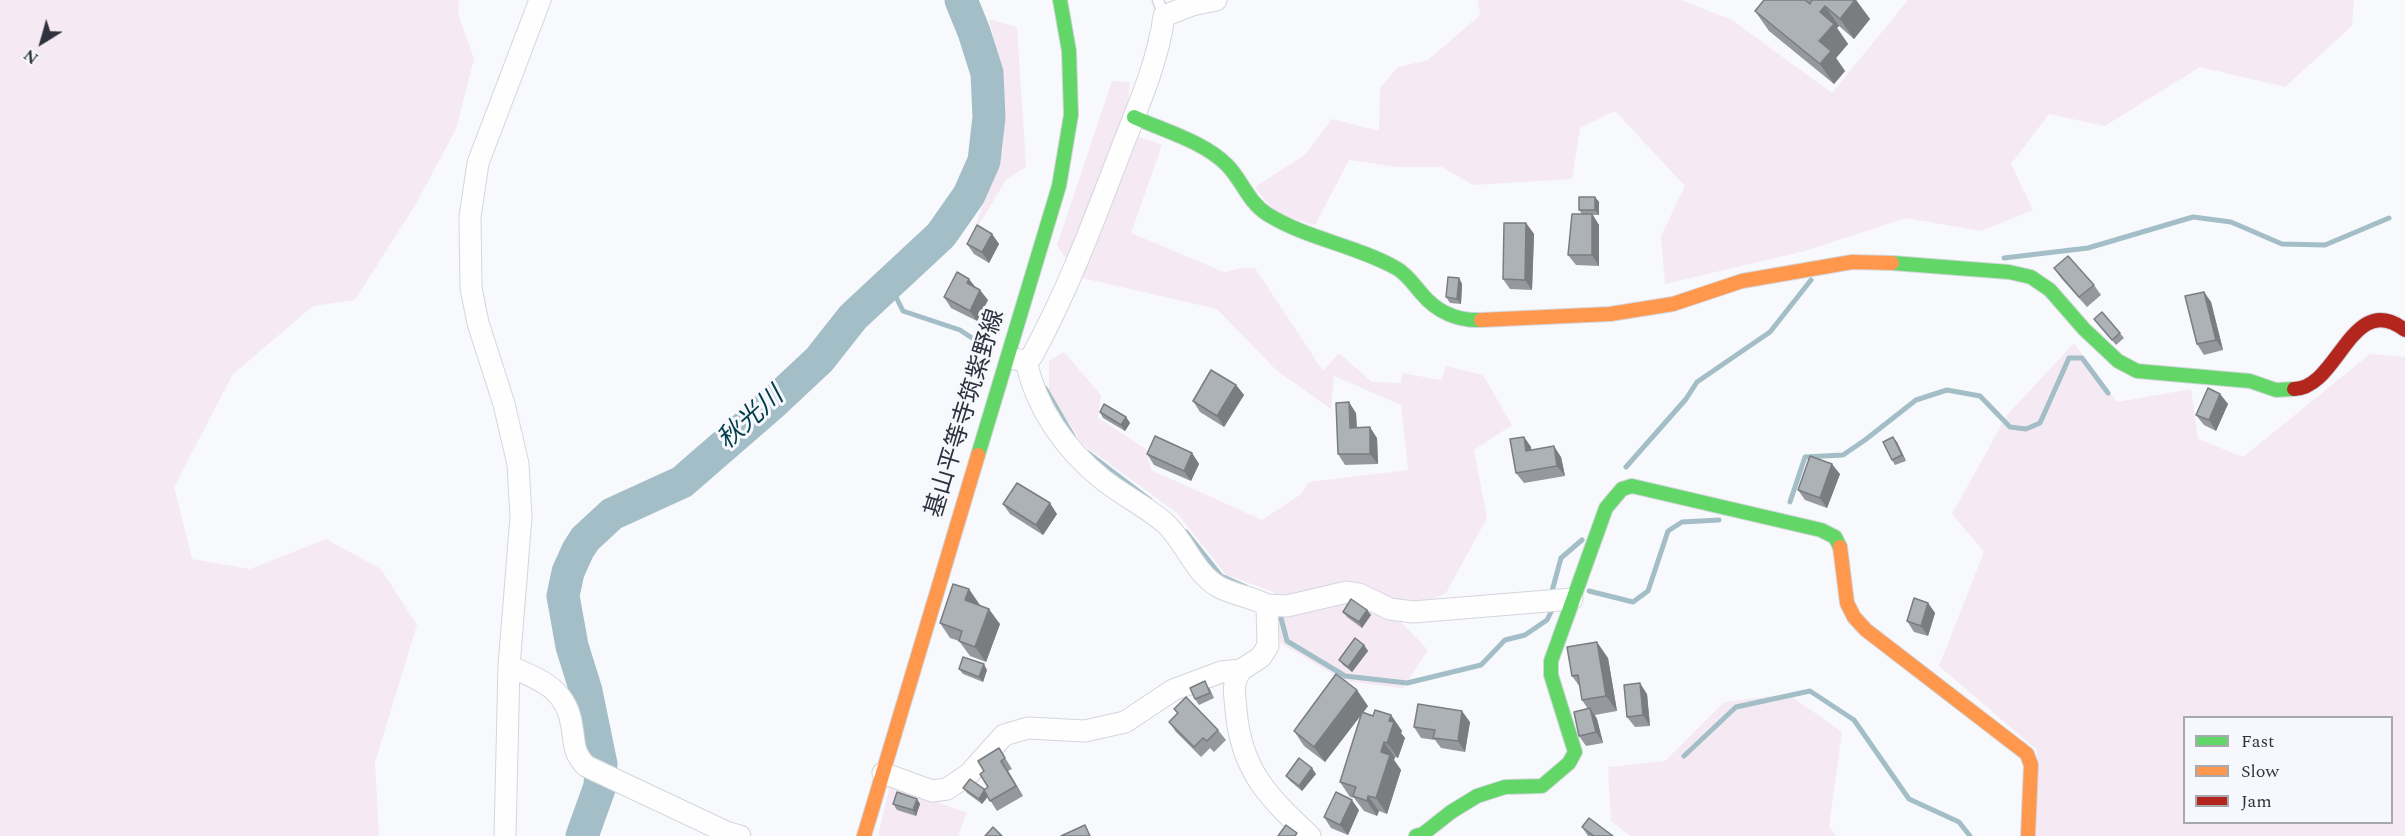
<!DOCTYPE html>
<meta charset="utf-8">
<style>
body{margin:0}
#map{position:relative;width:2405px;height:836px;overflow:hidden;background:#f8f9fd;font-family:Spectral,serif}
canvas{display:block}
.legend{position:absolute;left:2183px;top:716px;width:210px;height:108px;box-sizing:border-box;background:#f7f8fe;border:2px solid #a7a9b1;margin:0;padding:8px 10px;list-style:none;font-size:18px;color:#2f323d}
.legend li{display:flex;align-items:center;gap:12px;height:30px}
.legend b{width:30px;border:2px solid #a7a9b1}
.north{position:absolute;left:12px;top:12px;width:60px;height:60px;-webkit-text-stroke:4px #f7f8fe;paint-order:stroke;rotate:217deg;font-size:16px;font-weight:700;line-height:24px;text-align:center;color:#2f323d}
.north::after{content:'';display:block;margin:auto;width:21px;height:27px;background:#2f323d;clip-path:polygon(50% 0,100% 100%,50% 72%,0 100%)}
</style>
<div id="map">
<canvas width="2405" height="836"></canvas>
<ul class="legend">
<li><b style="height:8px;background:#63d668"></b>Fast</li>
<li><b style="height:8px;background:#ff974d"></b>Slow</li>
<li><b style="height:8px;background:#b3261e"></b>Jam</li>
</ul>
<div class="north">N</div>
</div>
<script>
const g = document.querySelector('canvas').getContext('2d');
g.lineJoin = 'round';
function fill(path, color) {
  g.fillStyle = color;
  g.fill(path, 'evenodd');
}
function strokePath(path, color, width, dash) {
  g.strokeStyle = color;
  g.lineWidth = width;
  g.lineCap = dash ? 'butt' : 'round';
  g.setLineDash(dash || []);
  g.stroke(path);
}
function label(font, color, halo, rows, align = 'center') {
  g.font = font + ' Spectral,"Noto Sans JP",serif';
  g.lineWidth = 6;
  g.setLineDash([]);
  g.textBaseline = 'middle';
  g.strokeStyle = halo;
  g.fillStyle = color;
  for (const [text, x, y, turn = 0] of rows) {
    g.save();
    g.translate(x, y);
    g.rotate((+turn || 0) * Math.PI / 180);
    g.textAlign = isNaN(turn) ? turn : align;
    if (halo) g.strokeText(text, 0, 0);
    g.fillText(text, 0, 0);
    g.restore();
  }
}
const green = new Path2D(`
 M0,0h459l-1,13 16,46 -18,70 -39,73 -62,98 -42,6 -80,68 -59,113 18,72 58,10 76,-30 55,30 36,56 -42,137 4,74h-379z
 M1478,0h203l51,20 100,73 76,-93h446l-2,26 -67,61 -85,-20 -95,59 -56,-12 -38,50 22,46 -52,21 -75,-13 -101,33 -140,33 -4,-48 24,-50 -70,-75 -35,17 -8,51 -99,6 -31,-18h-45l-48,-7 -34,65 -40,-12 -20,-26 50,-32 27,-36 47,12 1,-43 18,-21 30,-7 52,-45z
 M989,19l28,8 9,140 -20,13 -35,58 32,-89 -1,-75z
 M1112,81l18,1 -5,50 37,13 -31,88 93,39 18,-4h13l68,103 16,-18 33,29 29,1 1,-10 39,7 5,-14 37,9 29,50 -38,25 13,68 -41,75 -50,24 32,33 -25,38 -59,-7 -64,-38 -6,-51 -48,-17 -49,-62 -95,-69 -33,-53v-30l15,-9 37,43 -3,23 48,31 5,21 111,50 38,-25 9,-13 99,-12 -7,-65 -67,-29 -3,33 -55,-39 -59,-61 -139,-32 -21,-32z
 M2074,343l43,59 74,-13 7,50 45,18 127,-103 35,3v479h-375l7,-86 -98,-84 45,-114 -32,-38 55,-99zM2184,718h208v104h-208z
 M1788,694l54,38 -13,94 7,10h-206l-19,-15 -3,-54 57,-6 59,-59z
 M890,785l77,28 -9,23h-80z`);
const stream = new Path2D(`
 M2004,258l84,-10 105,-31 38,5 51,22 43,1 64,-27
 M889,283l14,28 57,19 24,16
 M1045,388l29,50
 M1088,453l62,47
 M1626,467l60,-68 11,-17 73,-50 41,-52
 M1790,502l15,-45 38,-2 22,-15 51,-40 31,-10 33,6 30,31 16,2 14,-6 29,-65h13l26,35
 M1186,532l35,44 25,11
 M1552,591l9,-33 21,-18
 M1589,591l44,11 15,-11 20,-60 14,-9 37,-2
 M1281,618l6,23 58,35 62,7 74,-18 24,-25 20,-5 22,-15 5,-10
 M1684,756l52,-49 74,-16 44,29 55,79 50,23 11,14`);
const river = new Path2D(`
 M582,836l18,-50 1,-22 -15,-73 -14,-45 -9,-50 5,-24 10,-22 7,-11 27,-25 70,-32 91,-79 46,-43 34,-43 88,-82 28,-40 15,-34 5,-44 -2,-44 -13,-41 -13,-32`);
const lane = new Path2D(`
 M1158,0l6,16`);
const street = new Path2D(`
 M1014,359l12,2 6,-5c35,-64 61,-133 87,-201 17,-44 39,-92 45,-139l28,-11 24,-5
 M1267,605l20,1 60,-14 12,2 31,15 23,3 159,-13
 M509,666c32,14 58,23 63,61 3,19 1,25 14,39l140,66 14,4
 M1241,670c-10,16 -6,22 -5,40 5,60 32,87 74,126
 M883,773l49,18 15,-2 22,-15 35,-39 24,-7 57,3 40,-9 48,-32 48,-18 20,-2 20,-13 7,-11 -1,-41c-15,-8 -33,-10 -48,-18 -25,-14 -33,-44 -53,-63 -19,-17 -44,-29 -64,-45 -37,-30 -66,-71 -76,-118
 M505,836l4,-170 12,-149 -3,-53 -14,-60 -26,-81 -7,-35 -1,-71 8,-54 62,-163`);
const fast = new Path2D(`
 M1134,117c30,14 69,24 93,48 15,15 21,37 40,49 40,25 88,31 129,54 11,6 18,17 26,26 15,18 36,27 59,26
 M1892,263l117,9 22,5 19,13 34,39 34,32 19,10 113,10 26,9 18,-1
 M978,455l81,-269 12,-71 -2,-64 -9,-51
 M1416,836l7,-2 28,-22 26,-16 28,-9 37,-1 27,-23 6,-11 -24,-77v-14l55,-153 16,-19 10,-3 189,44 14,7 5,10`);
const slow = new Path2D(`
 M1481,320l129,-6 63,-10 69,-23 110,-19 40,1
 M1840,547l7,56 7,14 12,13 161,124 4,11 -3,71
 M864,836l114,-381`);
const jam = new Path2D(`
 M2294,389c45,-1 57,-100 111,-59`);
const wall = new Path2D(`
 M1764,0h92l14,19 -16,20 -15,-13 -2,2 11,16 -12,14 9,13 -11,13 -65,-53 -14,-20z
 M1595,197l4,5v13h-6l6,10v41l-23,-1 -8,-10 14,-41 -3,-4z
 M1526,223l8,11 -2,56 -22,-1 -7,-10z
 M992,234l7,10 -10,19 -15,-9 -7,-10z
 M2054,268l40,17 7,10 -14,12 -26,-29z
 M1459,278l3,6 -1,20 -11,-1 -4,-6z
 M2204,292l7,10 12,48 -19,5 -7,-11z
 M944,297l44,3 -11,21 -26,-13z
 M2094,319l26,14 4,5 -8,7z
 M1236,385l8,10 -20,32 -24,-15 -7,-11z
 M2220,394l8,10 -12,27 -12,-6 -8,-10z
 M1100,412l26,5 4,6 -5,8 -22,-13z
 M1356,413l1,14 20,11 1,26 -33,1 -7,-11z
 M1524,437l7,10v3l30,7 4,19 -41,7 -8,-10z
 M1897,442l9,19 -11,4 -3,-5z
 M1192,453l7,11 -8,17 -37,-16 -7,-11z
 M1840,474l-13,34 -22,-8 -7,-10z
 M1003,504l54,10 -14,21 -33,-21z
 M1928,603l7,10 -7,23 -14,-4 -7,-11z
 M980,605l20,19 -14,38 -16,-6 -11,-15 -9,-3 -10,-15z
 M1367,610l4,5 -9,13 -15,-11 -4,-5z
 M1364,645l4,6 -16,21 -9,-7 -4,-5z
 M1608,658l9,53 -22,4 2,4 6,24 -17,3 -7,-10 9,-27 -6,-9 -2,-13 -8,-11z
 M959,669l28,1 -4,12 -20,-8z
 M1209,687l5,11 -15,7 -4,-6z
 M1647,694l3,32 -15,1 -8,-10z
 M1368,706l-5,7 10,3 18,-1 11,16 -1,2 4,5 -7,20 -3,-1 -1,3 7,10 -14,44 -8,-3 -2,5 -13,-5 -10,-13 -4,-1 -10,-15 21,-67 -36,47 -21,-16 -10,-15z
 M1174,709l44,21 8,10 -12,12 -4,-4 -9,9 -25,-25 -7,-10 8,-9z
 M1470,722l-5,30 -24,-4 -6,-8 -14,-2 -7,-11z
 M999,748l13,21 -4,2 15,25 -26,15 -9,-14 -6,7 -15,-11 -4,-5 21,1 4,-2 -4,-16z
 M1316,774l-14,17 -12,-10 -4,-5z
 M917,799l3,5 -4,12 -19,-6 -4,-6z
 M1359,810l-11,25 -17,-7 -7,-11z
 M1582,827l31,9h-25z`);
const shadedWall = new Path2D(`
 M1855,0h1l14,19 -16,20 -14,-20z
 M1825,6l14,20 -2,2 11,16 -12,14 9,13 -11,13 -14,-20v-52z
 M1595,197l4,5v13l-4,-5z
 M1592,214l7,11v41l-7,-11z
 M1526,223l8,11 -2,56 -7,-10z
 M992,234l7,10 -10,19 -7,-11z
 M1459,278l3,6 -1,20 -4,-5z
 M969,279l8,10 -10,-6z
 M980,290l8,10 -11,21 -7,-10z
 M2204,292l7,10 12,48 -7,-10z
 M1236,385l8,10 -20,32 -7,-11z
 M2220,394l8,10 -12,27 -7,-11z
 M1349,402l7,11 1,25 -7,-10z
 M1126,417l4,6 -5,8 -4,-6z
 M1370,427l7,11 1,26 -8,-10z
 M1524,437l7,10 2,14 -7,-10z
 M1893,437l4,5 9,19 -4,-6z
 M1554,446l7,11 4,19 -8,-10z
 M1192,453l7,11 -8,17 -7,-10z
 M1832,464l8,10 -13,34 -7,-10z
 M1050,503l7,11 -14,21 -7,-10z
 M969,589l11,16 -4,11 -11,-16z
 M1928,603l7,10 -7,23 -7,-10z
 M989,609l11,15 -14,38 -11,-15z
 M1367,610l4,5 -9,13 -3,-6z
 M1597,642l11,16 9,53 -11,-15z
 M1364,645l4,6 -16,21 -4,-5z
 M984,664l3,6 -4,12 -4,-5z
 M1640,683l7,11 3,32 -7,-11z
 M1357,690l11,16 -43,56 -11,-15z
 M1590,708l7,11 6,24 -7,-11z
 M1462,711l8,11 -5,30 -7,-11z
 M1391,715l11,16 -1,2 4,5 -7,20 -11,-15 2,-22z
 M1384,742l11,15 -1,3 7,10 -14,44 -11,-16 5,-46z
 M1001,761l7,10 15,25 -7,-10z
 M1312,768l4,6 -14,17 -3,-5z
 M985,790l3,5 -6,9 -3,-5z
 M1368,796l11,15 -2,5 -10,-15z
 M917,799l3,5 -4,12 -3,-6z
 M1352,800l7,10 -11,25 -8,-10z`);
const building = new Path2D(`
 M1764,0h41l5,4 2,-4h43l-15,19 -15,-13 -5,6 14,12 -15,17 12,10 -11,13 -65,-53z
 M1579,197h16v13h-16z
 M1572,214h20v41h-24z
 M1504,223h22l-1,57 -22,-1z
 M977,225l15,9 -10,18 -15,-8z
 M2068,256l26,29 -15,12 -25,-29z
 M957,272l12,7 -2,4 13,7 -10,21 -26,-14z
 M1448,277l11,1 -2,21 -11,-2z
 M2204,292l12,48 -19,4 -12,-48z
 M2102,312l18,21 -8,7 -18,-21z
 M1211,370l25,15 -19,31 -24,-15z
 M2208,388l12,6 -11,26 -13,-5z
 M1349,402l1,26 20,-1v27h-32l-2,-51z
 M1104,404l22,13 -5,8 -21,-13z
 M1155,436l37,17 -8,18 -37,-17z
 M1524,437l2,14 28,-5 3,20 -41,7 -6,-34z
 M1893,437l9,18 -10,5 -9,-18z
 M1810,456l22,8 -12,34 -22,-8z
 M1017,483l33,20 -14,22 -33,-21z
 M953,584l16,5 -4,11 24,9 -14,38 -16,-6 3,-10 -22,-8z
 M1914,598l14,5 -7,23 -14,-5z
 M1351,599l16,11 -8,12 -16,-10z
 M1355,638l9,7 -16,22 -9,-7z
 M1597,642l9,54 -24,4 -4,-25 -6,1 -5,-29z
 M963,657l21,7 -5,13 -20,-8z
 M1336,674l21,16 -43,57 -20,-16z
 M1205,681l5,12 -15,6 -5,-11z
 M1640,683l3,32 -16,2 -3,-32z
 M1186,697l32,33 -11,11 -4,-3 -9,9 -25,-25 9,-9 -4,-4z
 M1418,704l44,7 -4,30 -25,-3 2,-8 -21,-3z
 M1590,708l6,24 -17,4 -5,-24z
 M1375,710l16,5 -2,6 5,1 -7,21 -3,-1 -3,10 9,3 -14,43 -8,-2 -1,5 -14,-5 3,-9 -16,-5 22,-70 11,4z
 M999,748l6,10 -4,3 15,25 -26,15 -6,-11 4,-3 -8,-13 4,-3 -6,-10z
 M1299,758l13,10 -13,18 -13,-10z
 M970,779l14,10v2l-5,8 -16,-11z
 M897,792l20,7 -4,11 -20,-6z
 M1336,792l16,8 -12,25 -16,-8z
 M1589,818l24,18h-19l-12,-9z
 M1085,825l5,11h-29z
 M1286,825l11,8 -2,3h-17z
 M993,827l9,9h-17z`);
const streetNames = [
 ["基山平等寺筑紫野線",967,414,-73]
];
const waterNames = [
 ["秋光川",752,420,-42]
];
fill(green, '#f5e9f4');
strokePath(stream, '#a3bec7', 5);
strokePath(river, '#a3bec7', 33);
strokePath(lane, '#d4d6dd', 13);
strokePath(street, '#d4d6dd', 23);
strokePath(fast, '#d4d6dd', 16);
strokePath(slow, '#d4d6dd', 16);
strokePath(jam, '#d4d6dd', 16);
strokePath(lane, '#fefeff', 10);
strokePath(street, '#fefeff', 21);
strokePath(fast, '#63d668', 14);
strokePath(slow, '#ff974d', 14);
strokePath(jam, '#b3261e', 14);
fill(wall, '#95999d');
fill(shadedWall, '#797d80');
fill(building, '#adb2b7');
strokePath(building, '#797d80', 1.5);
label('24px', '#2f323d', '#f7f8fe', streetNames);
label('italic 26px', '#003d4a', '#f7f8fe', waterNames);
</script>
